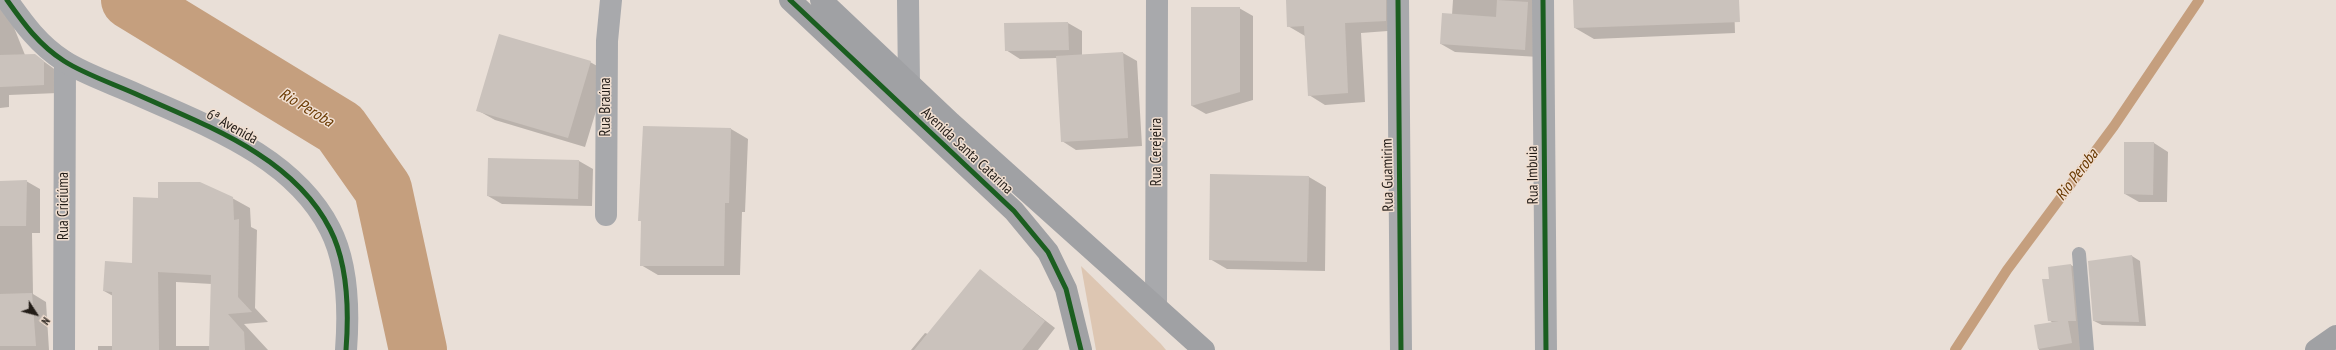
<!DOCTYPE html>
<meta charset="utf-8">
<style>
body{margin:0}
#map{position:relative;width:2336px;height:350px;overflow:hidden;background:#e9dfd7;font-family:"PT Sans Narrow",sans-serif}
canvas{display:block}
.north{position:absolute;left:16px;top:294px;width:40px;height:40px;-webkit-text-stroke:3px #f0ded0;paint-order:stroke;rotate:126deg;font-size:11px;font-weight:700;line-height:16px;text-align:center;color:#221c17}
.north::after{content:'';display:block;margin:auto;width:14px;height:18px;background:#221c17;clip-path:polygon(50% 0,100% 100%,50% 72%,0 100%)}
</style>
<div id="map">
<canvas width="2336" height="350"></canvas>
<div class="north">N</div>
</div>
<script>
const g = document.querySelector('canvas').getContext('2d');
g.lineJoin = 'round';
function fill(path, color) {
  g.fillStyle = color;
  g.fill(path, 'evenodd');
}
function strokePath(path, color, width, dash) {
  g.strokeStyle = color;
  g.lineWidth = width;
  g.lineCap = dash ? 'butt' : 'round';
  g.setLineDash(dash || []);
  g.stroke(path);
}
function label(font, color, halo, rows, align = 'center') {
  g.font = font + ' "PT Sans Narrow",sans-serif';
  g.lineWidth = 3;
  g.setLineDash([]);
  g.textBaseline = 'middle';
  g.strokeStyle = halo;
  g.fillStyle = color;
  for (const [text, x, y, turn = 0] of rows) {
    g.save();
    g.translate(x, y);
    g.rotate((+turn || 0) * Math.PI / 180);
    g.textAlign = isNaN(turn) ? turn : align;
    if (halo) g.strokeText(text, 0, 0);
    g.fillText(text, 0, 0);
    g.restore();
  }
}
const green = new Path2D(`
 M1081,266l80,78 5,6h-70z`);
const shadow = new Path2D(`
 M0,0h3l22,55h10l22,16 1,22 -49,2v12l-9,1z
 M1287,0h112l2,30 -40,3 4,69 -40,3 -16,-10 -4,-59 -17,-10z
 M1453,0h84l2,57 -84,-5 -14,-8 11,-29z
 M1574,0h160l1,33 -141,6 -19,-11z
 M1192,8h47l14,8v84l-47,14 -14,-8z
 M1068,23l14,8v24l41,-2 14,8 5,85 -66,4 -14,-9 -5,-83 -37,1 -14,-9z
 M590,62l18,10 -23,75 -90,-27 -18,-10z
 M644,127l87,2 17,10 -3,73h-3l-2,63h-82l-17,-10 1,-43 -3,-2z
 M2125,143h29l14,9 -1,50h-28l-14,-8z
 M489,159l90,2 14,8 -1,37 -90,-2 -14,-8z
 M1309,177l17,10 -1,84 -98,-2 -17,-10z
 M26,181l14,8v44h-8l1,61 13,8 3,48h-49v-168z
 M232,198l18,10 1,19 6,3 -2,78 13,14 -24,2 24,26h-170v-4h15v-50l-9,-5 29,-27zM176,282l36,2 -1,62h-35z
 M2132,256l8,5 6,65 -44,-1 -8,-4 -5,-59z
 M2071,265l11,6 1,79h-44l-3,-25 17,-2 -4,-3v-52z
 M980,270l75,58 -17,22h-127l14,-17 3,1z`);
const stream = new Path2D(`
 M1955,350l52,-80 107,-144 85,-126`);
const river = new Path2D(`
 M130,0l210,128 43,61 35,161`);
const building = new Path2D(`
 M1286,0h100v21l-41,2 3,70 -40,3 -4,-70 -17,1z
 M1497,0l31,2 -3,48 -85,-6 2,-31 54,4z
 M1573,0h166l1,22 -166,6z
 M1191,7h49v85l-49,14z
 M1068,22l1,28 -64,1 -1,-28z
 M499,34l92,27 -23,77 -92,-27z
 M1123,52l5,86 -67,4 -5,-86z
 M35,54l9,7v24l-44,2v-32z
 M643,126l88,2 -2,75h-4l-1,63h-84l1,-45h-3z
 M2124,142h30l-1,53 -29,-1z
 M488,158l91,2 -1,39 -91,-3z
 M1210,174l99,2 -2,86 -98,-2z
 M27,180l-1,46h-26v-45z
 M158,182h42l33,15 1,23 5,-1 -1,78 14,15 -24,2 16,18 1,18h-36l2,-75 -53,-3 1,78h-47v-58l-9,-1 2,-30 27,2 1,-66 25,1z
 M2132,255l7,67 -46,-1 -5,-60z
 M2071,264l5,57h-8l4,22 -34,6 -4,-24 25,-4h-11l-6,-42h7l-1,-12z
 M980,269l65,52 -23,29h-108z
 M32,293l4,53h-36v-52z`);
const service = new Path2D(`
 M2079,254l8,96`);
const minor = new Path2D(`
 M908,0l1,84
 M1398,0l3,350
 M1543,0l3,350
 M606,215l1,-174 4,-41
 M1156,305l1,-305
 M64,350l1,-288`);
const tertiary = new Path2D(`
 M7,0c17,24 32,45 57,61 20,13 50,23 72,33 69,31 157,62 194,135 18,35 19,82 16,121`);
const primary = new Path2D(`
 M790,0l224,211 34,41 18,37 15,61
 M821,0l130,123 253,227
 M2316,350l20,-14`);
const cycleway = new Path2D(`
 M7,0c17,24 32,45 57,61 20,13 50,23 72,33 69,31 157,62 194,135 18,35 19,82 16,121
 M790,0l224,211 34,41 18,37 15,61
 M1398,0l3,350
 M1543,0l3,350`);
const streetNames = [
 ["Rua Braúna",606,107,-90],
 ["6ª Avenida",232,127,29],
 ["Avenida Santa Catarina",967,151,43],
 ["Rua Cerejeira",1157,152,-90],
 ["Rua Guamirim",1388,175,-91],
 ["Rua Imbuia",1533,175,-91],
 ["Rua Criciúma",64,206,-90]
];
const waterNames = [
 ["Rio Peroba",306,108,31],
 ["Rio Peroba",2077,175,-53]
];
fill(green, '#ddc6b2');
fill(shadow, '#0003');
strokePath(stream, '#c59f7e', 10);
strokePath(river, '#c59f7e', 58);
fill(building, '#cac2bc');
strokePath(service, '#a8a9ac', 14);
strokePath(minor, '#a8a9ac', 22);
strokePath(tertiary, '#a8a9ac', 22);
strokePath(primary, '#a0a1a4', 22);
strokePath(cycleway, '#1b5e20', 5);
label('15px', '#221c17', '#f0ded0', streetNames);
label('italic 16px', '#683800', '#f0ded0', waterNames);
</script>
